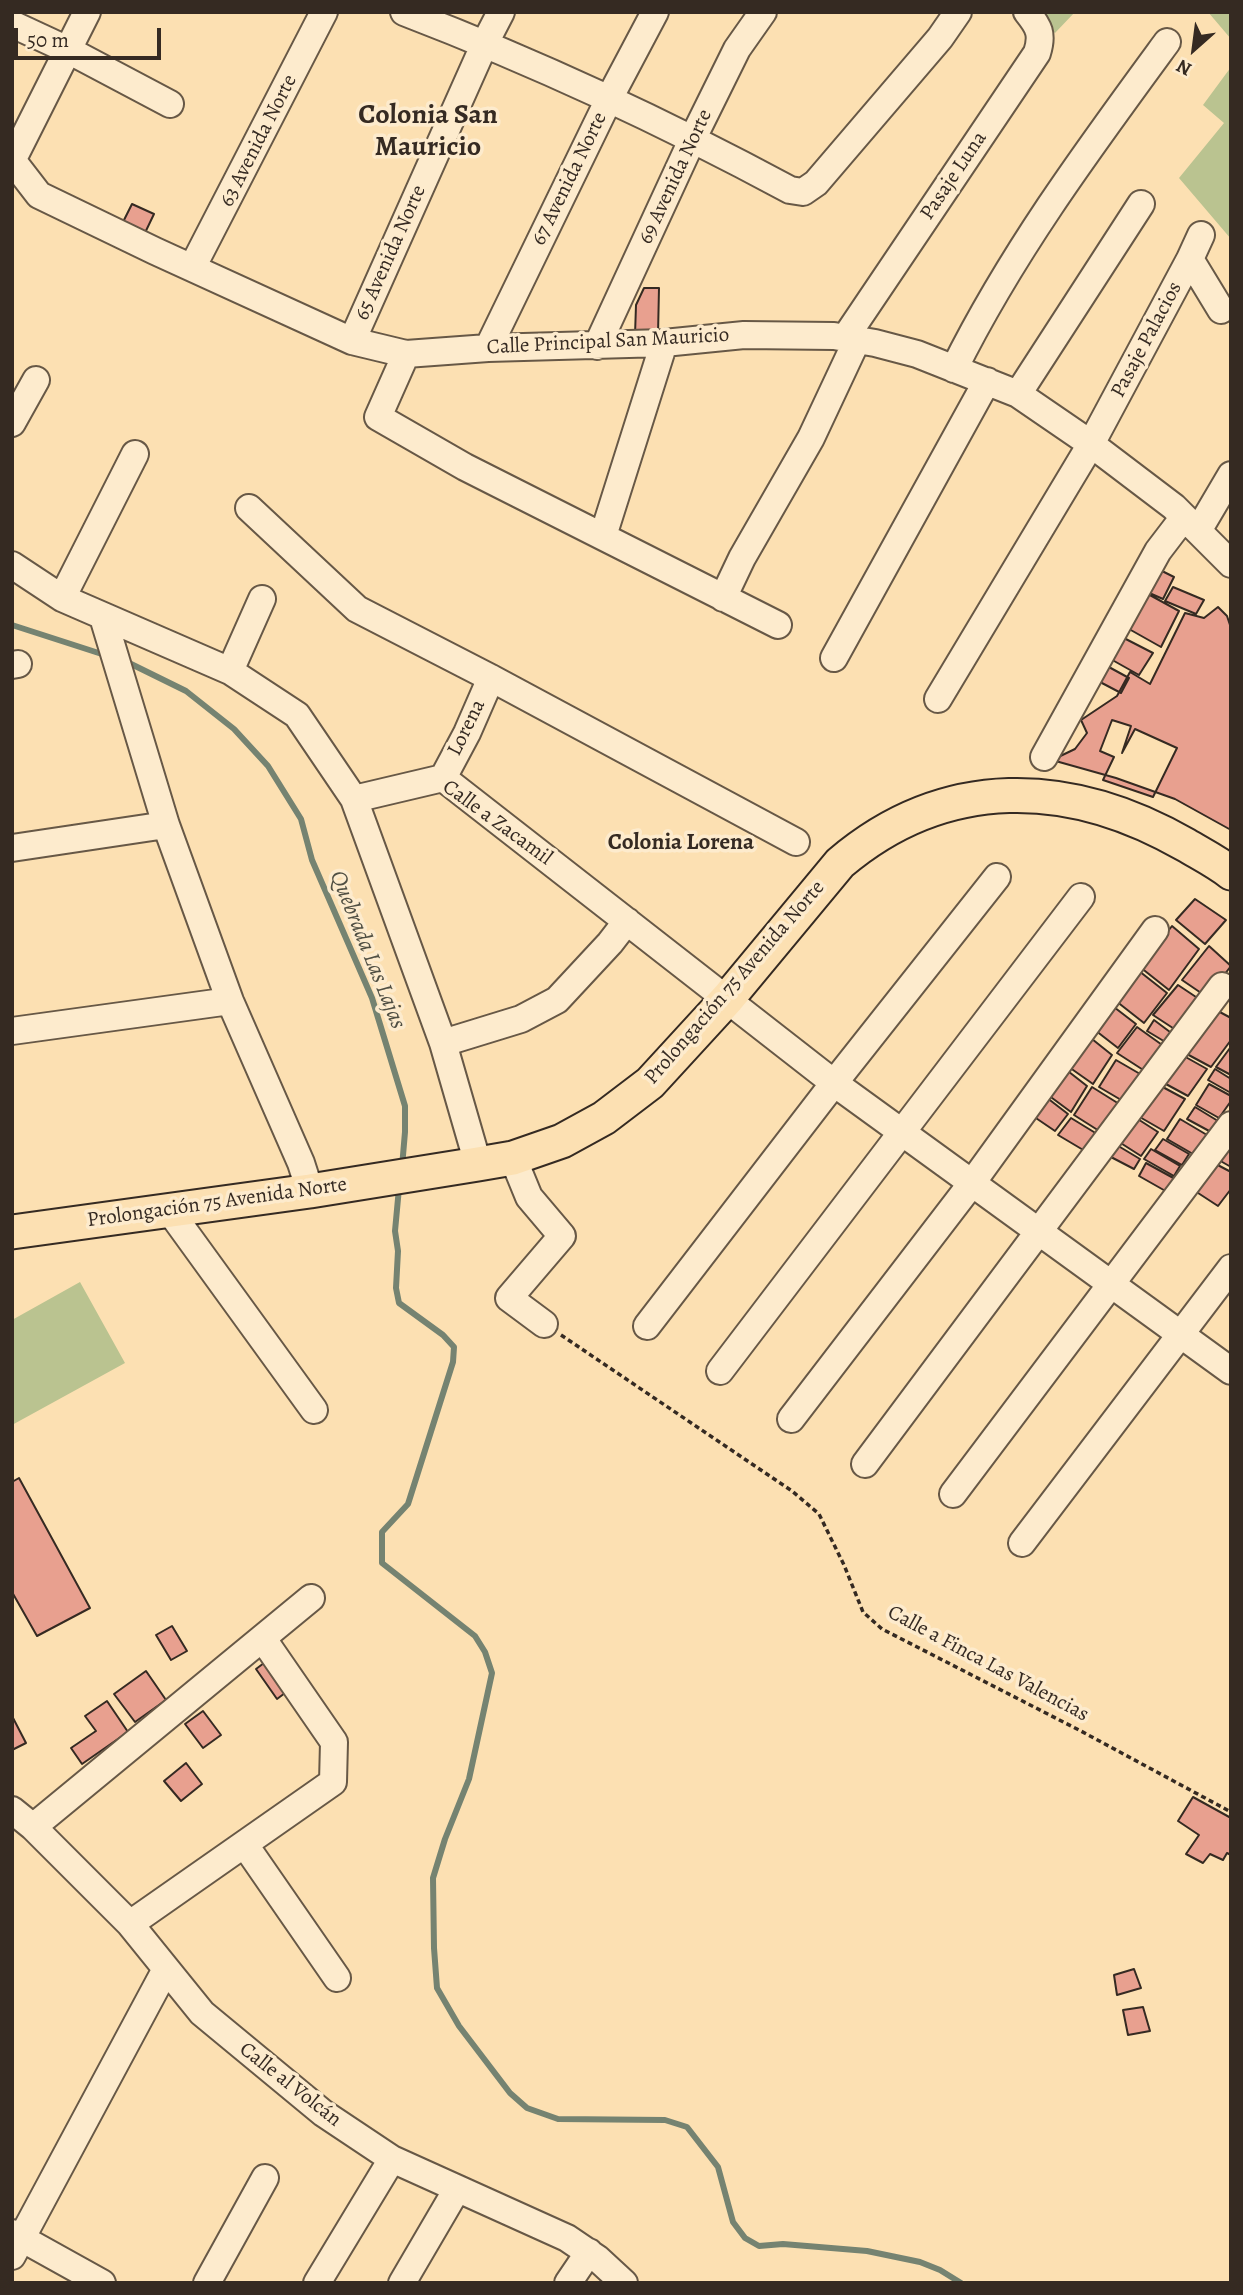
<!DOCTYPE html>
<meta charset="utf-8">
<style>
body{margin:0}
#map{position:relative;width:1243px;height:2295px;overflow:hidden;background:#fce0b2;font-family:Alegreya,serif}
canvas{display:block}
.frame{position:absolute;inset:0;border:14px solid #352a22;pointer-events:none}
.north{position:absolute;left:1159px;top:14px;width:70px;height:70px;-webkit-text-stroke:5px #fdebcd;paint-order:stroke;rotate:208deg;font-size:19px;font-weight:700;line-height:28px;text-align:center;color:#352a22}
.north::after{content:'';display:block;margin:auto;width:24px;height:32px;background:#352a22;clip-path:polygon(50% 0,100% 100%,50% 72%,0 100%)}
.scale{position:absolute;left:14px;top:28px;width:147px;height:32px;box-sizing:border-box;border:4px solid #352a22;border-top:0;padding-left:9px;font-size:21px;line-height:24px;white-space:nowrap;color:#352a22;-webkit-text-stroke:5px #fdebcd;paint-order:stroke}
</style>
<div id="map">
<canvas width="1243" height="2295"></canvas>
<div class="frame"></div>
<div class="north">N</div>
<div class="scale">50 m</div>
</div>
<script>
const g = document.querySelector('canvas').getContext('2d');
g.lineJoin = 'round';
function fill(path, color) {
  g.fillStyle = color;
  g.fill(path, 'evenodd');
}
function strokePath(path, color, width, dash) {
  g.strokeStyle = color;
  g.lineWidth = width;
  g.lineCap = dash ? 'butt' : 'round';
  g.setLineDash(dash || []);
  g.stroke(path);
}
function label(font, color, halo, rows, align = 'center') {
  g.font = font + ' Alegreya,serif';
  g.lineWidth = 7;
  g.setLineDash([]);
  g.textBaseline = 'middle';
  g.strokeStyle = halo;
  g.fillStyle = color;
  for (const [text, x, y, turn = 0] of rows) {
    g.save();
    g.translate(x, y);
    g.rotate((+turn || 0) * Math.PI / 180);
    g.textAlign = isNaN(turn) ? turn : align;
    if (halo) g.strokeText(text, 0, 0);
    g.fillText(text, 0, 0);
    g.restore();
  }
}
const green = new Path2D(`
 M1036,12h39l-20,21z
 M1208,12h23v27z
 M1231,67v172l-52,-61 45,-55 -21,-18z
 M80,1282l45,81 -113,62v-105z`);
const stream = new Path2D(`
 M12,625l96,31
 M125,661l61,30 48,38 34,37 33,53 11,41 60,138 33,108v26l-3,35
 M399,1188l-4,43 3,20 -2,37 3,15 44,32 11,12 -1,15 -45,142 -26,28v31l93,73 10,16 7,21 -23,106 -24,60 -12,39 1,70 3,40 22,38 51,67 17,15 31,11 107,1 22,7 31,40 15,55 12,16 14,8 24,-2 84,7 53,11 20,8 21,13`);
const building = new Path2D(`
 M132,204l22,10 -11,23 -22,-11z
 M644,288h15l-1,47h-23l1,-30z
 M1158,569l16,8 -11,22 -16,-7z
 M1173,587l31,13 -8,14 -31,-13z
 M1148,594l31,17 -18,36 -32,-18z
 M1218,607l9,9 4,12v202l-56,-31 -59,-21 -64,-18 23,-11 12,-16 -6,-13 36,-24 13,-24 20,12 35,-71 19,5z
 M1118,635l35,18 -14,22 -32,-18z
 M1107,666l22,12 -8,15 -21,-11z
 M1112,720l19,6 -9,27 13,-24 42,19 -24,49 -50,-17 11,-23 -14,-6z
 M1195,899l31,21 -21,24 -29,-24z
 M1172,926l27,23 -30,41 -29,-23z
 M1209,946l22,20 -24,31 -25,-17z
 M1139,971l28,22 -23,30 -28,-22z
 M1178,985l27,18 -23,31 -29,-19z
 M1110,1004l26,20 -18,24 -27,-21z
 M1216,1010l15,8v22l-20,27 -26,-14z
 M1154,1020l24,18 -6,8 -25,-15z
 M1137,1027l28,20 -14,28 -34,-22z
 M1087,1035l25,20 -19,29 -27,-19z
 M1230,1048l1,1v26l-15,-8z
 M1182,1055l25,14 -19,27 -24,-13z
 M1116,1060l31,18 -19,26 -29,-17z
 M1064,1068l23,18 -16,26 -27,-20z
 M1215,1069l16,10v14l-23,-13z
 M1209,1084l22,12v5l-12,17 -23,-13z
 M1159,1085l26,14 -21,32 -26,-15z
 M1092,1087l32,20 -20,27 -30,-19z
 M1042,1094l26,20 -13,17 -28,-19z
 M1195,1107l23,14 -7,11 -24,-13z
 M1133,1116l25,16 -17,24 -25,-16z
 M1071,1118l31,19 -12,17 -32,-19z
 M1180,1119l27,16 -14,19 -26,-15z
 M1231,1138v29l-14,-8z
 M1163,1139l26,15 -7,11 -27,-15z
 M1115,1144l25,15 -6,10 -25,-13z
 M1151,1149l29,17 -6,10 -30,-17z
 M1212,1162l19,10v17l-13,17 -23,-15z
 M1146,1163l31,17 -8,13 -30,-17z
 M19,1478l71,130 -53,28 -25,-44v-110z
 M172,1626l15,25 -16,9 -15,-25z
 M272,1657l21,30 -16,12 -21,-30z
 M146,1671l20,29 -31,22 -21,-28z
 M107,1701l21,31 -46,32 -11,-16 25,-17 -11,-15z
 M203,1711l18,24 -18,13 -18,-24z
 M12,1716l14,27 -14,7z
 M186,1763l16,21 -21,17 -17,-20z
 M1193,1797l38,21v37l-4,-2 -4,7 -13,-6 -7,9 -17,-9 13,-19 -21,-14z
 M1134,1969l7,19 -24,7 -3,-20z
 M1143,2007l7,24 -22,4 -5,-25z`);
const path = new Path2D(`
 M561,1335l231,156 27,23 25,51 19,47 19,17 197,101 152,82`);
const minor = new Path2D(`
 M404,12c133,51 260,110 386,178l13,2 13,-9 124,-145 18,-26
 M12,24l56,26 102,54
 M12,160l27,35 116,56 197,90 54,13 82,-6 176,-5 80,-8 90,1 41,7 42,11 101,40 73,50 83,63 57,57
 M12,161l75,-149
 M1190,259l31,51
 M192,268l132,-256
 M845,338l192,-285c6,-19 2,-26 -10,-41
 M352,341l133,-298 16,-31
 M597,346l96,-208 44,-89 26,-37
 M488,348l122,-251 45,-85
 M406,354l-28,63 87,50 313,158
 M954,369c58,-117 136,-222 213,-327
 M1018,394l123,-190
 M12,423l24,-43
 M249,508l108,101 134,69 305,164
 M1198,531l33,-56
 M603,536l61,-193
 M12,565l50,33 168,73 67,44 57,84 89,244 35,121
 M62,598l73,-144
 M723,598l19,-40 69,-120 46,-98
 M103,617l63,208 64,176 71,162 9,28
 M834,658l153,-277
 M12,665l6,-1
 M230,671l32,-72
 M938,699l153,-255 99,-185 11,-24
 M1044,757l114,-206 26,-34
 M443,778l24,-45 24,-55
 M354,799l89,-21 391,305 397,288
 M12,848l154,-23
 M12,1031l218,-30
 M443,1043l78,-24 36,-19 53,-57 17,-22
 M513,1158l16,39 33,39 -53,62 35,26
 M169,1210l145,200
 M647,1326l187,-243 163,-206
 M720,1371l361,-474
 M791,1419l181,-236 183,-253
 M865,1464l357,-478
 M953,1494l278,-369
 M1022,1543l209,-275
 M12,1810l21,17 97,97 72,89 121,100 69,46 175,79 31,21 26,24
 M33,1827l278,-229
 M245,1845l92,133
 M130,1924l203,-142 1,-40 -71,-103
 M12,2233l90,50
 M12,2256l154,-287
 M207,2283l58,-105
 M317,2283l75,-124
 M402,2283l55,-94
 M568,2283l21,-31`);
const major = new Path2D(`
 M12,1232l298,-41 168,-27 35,-6 49,-17 42,-23 46,-35 78,-85 112,-135c105,-89 230,-85 346,-18 15,9 31,17 45,28`);
const streetNames = [
 ["63 Avenida Norte",259,141,-63],
 ["Pasaje Luna",954,176,-56],
 ["69 Avenida Norte",676,177,-65],
 ["67 Avenida Norte",570,179,-64],
 ["65 Avenida Norte",391,253,-66],
 ["Pasaje Palacios",1147,340,-62],
 ["Calle Principal San Mauricio",608,342,-3],
 ["Lorena",467,728,-64],
 ["Calle a Zacamil",497,823,36],
 ["Prolongación 75 Avenida Norte",735,983,-49],
 ["Prolongación 75 Avenida Norte",217,1203,-8],
 ["Calle a Finca Las Valencias",988,1664,28],
 ["Calle al Volcán",290,2085,38]
];
const neighbourhoodNames = [
 ["Colonia Lorena",681,843]
];
const waterNames = [
 ["Quebrada Las Lajas",367,950,68]
];
const districtNames = [
 ["Colonia San",428,116],
 ["Mauricio",428,148]
];
fill(green, '#bac390');
strokePath(stream, '#758371', 6);
fill(building, '#e8a08f');
strokePath(building, '#352a22', 2);
strokePath(minor, '#675846', 30);
strokePath(major, '#352a22', 37);
strokePath(path, '#352a22', 3.5, [5, 3.5]);
strokePath(minor, '#fdebcd', 26);
strokePath(major, '#fce0b2', 33);
label('21px', '#352a22', '#fdebcd', streetNames);
label('bold 23px', '#352a22', '#fdebcd', neighbourhoodNames);
label('italic 23px', '#504f43', '#fdebcd', waterNames);
label('bold 28px', '#352a22', '#fdebcd', districtNames);
</script>
